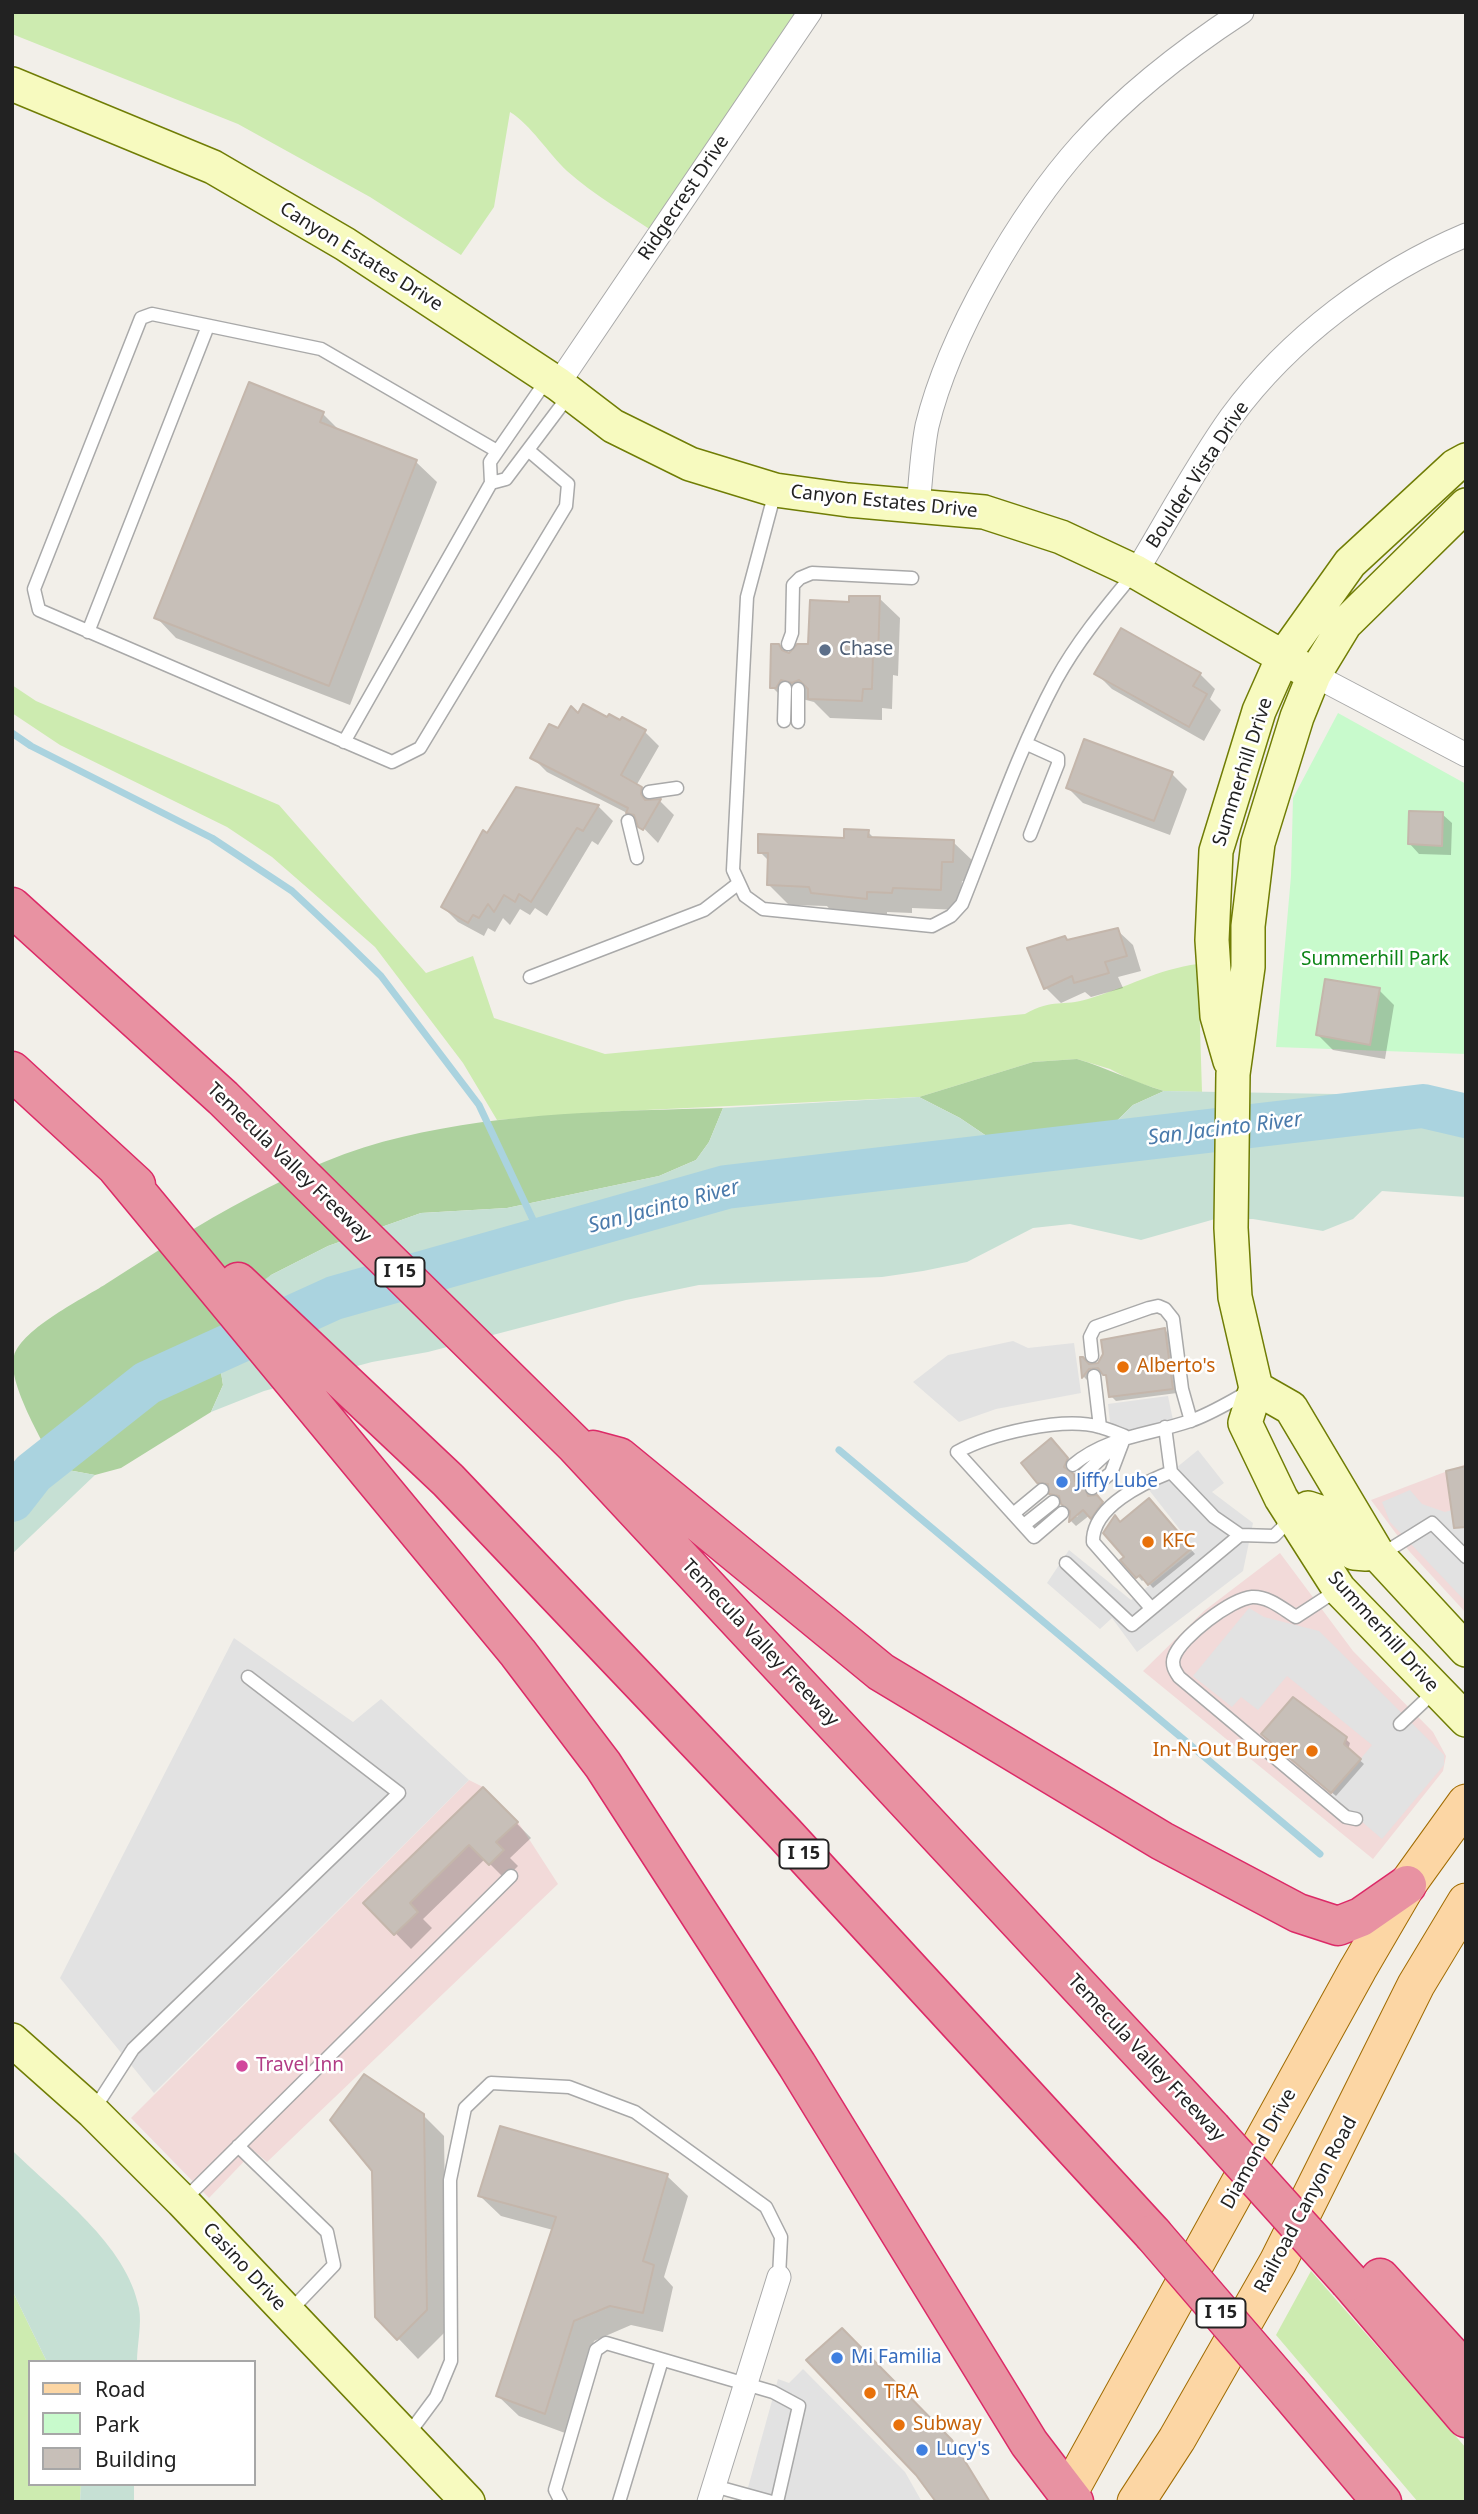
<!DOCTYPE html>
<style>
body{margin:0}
#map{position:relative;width:1478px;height:2514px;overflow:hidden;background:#f2efe9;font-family:"Noto Sans",sans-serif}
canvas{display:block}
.frame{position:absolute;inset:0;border:14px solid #222;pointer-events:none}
.legend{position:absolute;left:28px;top:2360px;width:228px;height:126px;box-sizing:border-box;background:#fff;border:2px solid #a7a7a7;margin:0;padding:9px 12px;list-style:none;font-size:21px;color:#222}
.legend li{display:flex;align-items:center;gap:14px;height:35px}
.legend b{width:35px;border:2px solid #a7a7a7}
</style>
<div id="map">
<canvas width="1478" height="2514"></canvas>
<div class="frame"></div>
<ul class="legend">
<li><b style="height:9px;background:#fcd6a4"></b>Road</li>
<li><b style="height:19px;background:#c8facc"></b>Park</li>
<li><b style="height:19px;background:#c7bfb8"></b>Building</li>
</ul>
</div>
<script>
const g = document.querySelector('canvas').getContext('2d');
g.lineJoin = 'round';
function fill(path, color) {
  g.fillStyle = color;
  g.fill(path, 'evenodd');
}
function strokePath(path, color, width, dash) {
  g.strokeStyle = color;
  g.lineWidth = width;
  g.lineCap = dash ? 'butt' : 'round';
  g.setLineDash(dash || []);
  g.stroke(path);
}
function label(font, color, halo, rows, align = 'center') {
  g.font = font + ' "Noto Sans",sans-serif';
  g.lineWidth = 5;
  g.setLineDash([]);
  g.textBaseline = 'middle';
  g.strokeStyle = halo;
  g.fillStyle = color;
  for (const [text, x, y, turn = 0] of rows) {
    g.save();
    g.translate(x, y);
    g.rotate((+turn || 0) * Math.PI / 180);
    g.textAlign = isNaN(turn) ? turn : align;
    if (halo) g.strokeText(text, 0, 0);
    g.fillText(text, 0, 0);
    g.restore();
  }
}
const commercial = new Path2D(`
 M1466,1464v149l-57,-62 -38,-51z
 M1280,1553l73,98 80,81 13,24 -3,15 -70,88 -230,-188 61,-60z
 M469,1780l14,7 35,35 40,62 -291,278 -13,-11 -45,47 -78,-80z`);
const grass = new Path2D(`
 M12,12h800l-155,222c-30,-20 -63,-39 -90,-63 -19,-18 -36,-46 -57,-59l-16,95 -33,48 -91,-58 -132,-73 -226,-90z
 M12,685l24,16 243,104 147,168 47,-17 21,62 111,36 420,-40c29,-16 37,-7 63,-15 38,-11 70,-30 110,-35l4,128 -38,-1 -31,-10 -23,-12 -33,-10 -44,3 -114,35 -316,15 -106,8 -34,-57 -88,-116 -103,-90 -45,-30 -167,-82 -48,-32z
 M1311,2271l155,177v54h-48l-142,-167z
 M12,2290l35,72h-17v122h51l-1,18h-68z`);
const forest = new Path2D(`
 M1077,1059c30,9 57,23 87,32l-31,14 -45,44 -23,18 -31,1 -74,-50 -41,-21 114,-35z
 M723,1108l-14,34 -13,18 -37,16 -152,32 -86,5 -93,33 -57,29 -54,72 6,38 -12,27 -90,56 -26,7 -38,-7c-13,-23 -51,-88 -43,-112 8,-28 71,-58 95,-74 87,-56 191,-122 293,-145 105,-25 213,-26 321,-29z`);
const wetland = new Path2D(`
 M1164,1091l285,5 17,4v97l-84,-6 -29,28 -30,12 -70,-12h-38l-74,21 -71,-16 -37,4 -66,34 -44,9 -41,6 -183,8 -73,15 -198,52 -56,10 -108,29 -53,21 12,-27 -6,-37 14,-44 40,-29 57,-29 93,-33 86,-5 152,-32 37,-16 13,-18 14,-34 196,-11 41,21 74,50 31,-1 23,-18 45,-44z
 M57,1468l38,7 -83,79c0,-11 -2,-24 0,-35 3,-19 30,-40 45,-51z
 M12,2150c44,44 115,94 127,158 3,16 -2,37 -2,54h-90l-35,-72z
 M81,2484h53v18h-54z`);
const park = new Path2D(`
 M1338,713l128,71v270l-190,-7 15,-171 2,-78z`);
const parking = new Path2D(`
 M1013,1341l15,7 46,-5 7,50 -85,16 -37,13 -46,-40 35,-27z
 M1168,1396l6,29 -49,11 -14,-5 -3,-27z
 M1198,1450l26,33 -12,9 41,31 -10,48 -106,81 -25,-34 -12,11 -53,-46 22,-33 62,50 64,-51 -46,-59z
 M1410,1490l12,14 23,8 21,-6v96l-76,-80 -8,-20z
 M1249,1608l15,9 55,14 125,124v10l-62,74 -51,-44 41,-50 -85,-69 -29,34 -17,-13 -9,10 -39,-31z
 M234,1638l119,84 28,-23 88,81 -315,313 -94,-115z
 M803,2369l102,103 17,30h-178l34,-123 11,4z`);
const water = new Path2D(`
 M48,1452l9,16 -17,12 -28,38v-45l6,-7z`);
const shadow = new Path2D(`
 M250,384l73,30 19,19 74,29 21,20 -87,223 -174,-67 -20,-21z
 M879,598l21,20 -2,58 -5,-1 -1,34 -10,-1v12l-52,-2 -16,-16 -12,-3 -10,8 -20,-20 7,-41 8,8 23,-8 40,-43z
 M1097,674h103l15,15 -5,10 11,11 -17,31 -92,-52z
 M578,716l30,4 37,12 14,14 -23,40 17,15h7l14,14 -16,28 -27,-28 -84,-43 -14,-14z
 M1172,774l15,15 -17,46 -87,-32 -15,-15z
 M598,806l15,15 -15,24 -6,-4 -45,75 -12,-8 -5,7 -10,-6 -10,16 -7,-7 -8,14 -7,-4 -4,8 -26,-14 -15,-15 44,-71z
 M1442,814l10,9 -1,32 -32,-1 -9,-10z
 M868,832l7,7 78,3 21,20 -1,20 -11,-1 -2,29 -48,-2v5l-25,-1v6l-54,-5 -6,-7 -38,-1 -20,-20 1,-23 -10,-10 85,-13z
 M1117,930l16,15 8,26 -23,6 5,11 -32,9 -6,-5 -24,11 -15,-15 -17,-39z
 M1379,990l15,15 -9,54 -52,-9 -15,-15z
 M1165,1330l5,5 7,58 -61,8 -5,-5 -3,-21 -5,-3 -8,1 -7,8 -4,-4 -2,-17 12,7 10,-12z
 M1057,1446l15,19 -3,8 22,24h6l11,11 -11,15 -7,-8 -14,11 -5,-5 1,-7 5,3 2,-3 -22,-15 -6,-11 -13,-6z
 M1153,1505l42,49 -42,34 -8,-9 -3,2 -19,-21 3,-3 -5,-33z
 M1319,1715l31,28 -2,7 16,14 -28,32 -68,-57z
 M483,1789l48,49 -21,20 8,8 -13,13 -20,-20 -62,60 9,9 -21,21 -45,-46z
 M423,2115l21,21 3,194 -29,29 -41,-43z
 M501,2128l166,48 21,20 -24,81 9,10 -10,45 -32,-7 -37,16 -29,92 -46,-17 -21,-20 55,-166 -52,-14 -21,-20z
 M842,2330l114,116 32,56z`);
const stream = new Path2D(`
 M12,733l19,13 181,92 80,53 50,47 39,38 98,129 63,134
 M839,1450l481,404`);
const river = new Path2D(`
 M12,1500l21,-27 114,-90 187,-85 392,-111 697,-81 43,10`);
const building = new Path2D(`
 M249,382l75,30 -4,10 97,38 -88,226 -175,-68z
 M849,596h31l-2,61 -5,-1 -1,33h-9l-1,12 -54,-2v-10l-9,-9 -7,3 -11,-3 -5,8h-6l1,-44h8l3,6 7,3 8,-9h11l2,-44 39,2z
 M1121,628l80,45 -8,13 14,8 -18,33 -95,-53z
 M583,704l24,13 2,-3 11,6 2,-3 24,13 -25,45 21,12 -1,7 4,6 16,-1 -18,31 -5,-3 -4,-12 -8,-2 2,-5 -98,-50 19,-34 9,4 13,-22 7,7z
 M1084,739l89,33 -19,49 -88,-33z
 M516,787l83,18 -16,26 -6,-3 -46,74 -12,-8 -4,8 -11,-7 -10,17 -6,-8 -9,14 -6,-3 -5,8 -27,-16 42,-77 4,3z
 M1409,811l34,1 -1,34 -34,-2z
 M844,829l25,1 -1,7 86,3 -1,22h-11l-1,28 -48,-2 -1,5 -25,-1v7l-56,-6 -2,-6 -42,-2 1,-32h-10v-19l86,4z
 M1118,928l9,28 -22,6 4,11 -35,10 -2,-7 -28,13 -17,-41 38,-12 2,4z
 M1325,979l55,9 -10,57 -54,-10z
 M1165,1328l8,61 -64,8 -3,-22h-3l-5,-7 -9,1 -7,9 -2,-21h3l6,7 9,-1 5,-9 -2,-14z
 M1051,1438l17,20 -4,9 10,7 1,7 9,3 4,12 9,-1 6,7 -12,17 -8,-9 -14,12 1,-11 -9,-7 -2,-8 -10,-2 -1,-10 -11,-1 -16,-20z
 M1466,1466v61l-12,1 -8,-57z
 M1149,1498l43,50 -44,37 -8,-10 -4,3 -16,-18 4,-3 -21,-24 12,-18 5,7z
 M1293,1697l54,40 -3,7 17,15 -30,34 -70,-59z
 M483,1787l35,35 -22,20 8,8 -15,15 -20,-20 -59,58 8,9 -24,23 -31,-32z
 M364,2074l60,40 3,196 -30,30 -22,-23 -3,-146 -42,-51z
 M500,2126l168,48 -25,87 11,4 -11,48 -33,-7 -36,15 -29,93 -49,-18 60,-179 -78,-21z
 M842,2328l110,112 38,62h-54l-20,-27 -110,-115z`);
const lane = new Path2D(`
 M548,378l-58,84 1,21 15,-4 64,-85
 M497,451l-176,-102 -169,-35 -11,4 -107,271 5,21 353,152 28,-14 146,-242 2,-22 -40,-34
 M775,492l-28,105 -14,273 12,26 18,13 169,17 19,-10 11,-12c30,-75 56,-153 94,-224 22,-40 50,-73 79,-108
 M88,632l120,-306
 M788,644l4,-11 1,-48 7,-7 12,-5 100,5
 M784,721l1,-33
 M798,722v-33
 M344,742l147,-259
 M1027,744l31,14v6l-28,71
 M649,792l28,-4
 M628,821l9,37
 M530,977l174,-67 35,-27
 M1092,1356l-2,-19 5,-10 54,-19 9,-2 7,3 8,10 9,70 9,32
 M1094,1376l6,51
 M1165,1427l6,45 43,45 26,18 34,1 18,-18
 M1073,1465c35,-29 76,-30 117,-44 21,-7 41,-20 60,-30
 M1082,1476l38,-35
 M1092,1488l19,-15 14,-37
 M1062,1513l-28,24 -77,-85c33,-18 106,-36 143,-25 8,2 17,6 25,9
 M1013,1514l29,-24
 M1024,1525l29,-23
 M1379,1556l53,-33 34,34
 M1066,1563l66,62 108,-90
 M1339,1589l-43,28c-13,-8 -28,-21 -44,-20 -21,2 -71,40 -78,60 -3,8 1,14 5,20l167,140 10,2
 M1151,1608l-58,-66c-1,-35 50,-59 78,-70
 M1400,1724l35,-33
 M93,2111l40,-62 266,-256 -151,-116
 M238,2146l89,86 7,33 -46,48
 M183,2201l328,-325
 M407,2436l29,-39 15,-36 -1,-181 15,-72 26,-25 78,4 66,25 131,95 15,30 -2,40
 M714,2486l58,16
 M561,2502l-6,-12 41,-140 10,-7 167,49 26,14 -22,96
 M619,2502l43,-142`);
const street = new Path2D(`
 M558,384l252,-372
 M918,505c3,-26 4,-54 9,-79 22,-91 93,-213 155,-282 47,-52 102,-94 160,-132
 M1136,572c31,-51 60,-106 95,-155 58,-79 145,-144 235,-182
 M1314,675l152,80
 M709,2502l70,-225`);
const secondary = new Path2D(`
 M12,84l201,83 132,77 213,140 55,42 77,38 85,26 73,10 136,12 77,25 75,35 178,103
 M1466,505l-121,119 -31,51 -17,42 -39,126 -10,83v41l-15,107 -2,154 4,69 21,91 -11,35 36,75 58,91 127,131
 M1230,1061l-13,-45 -5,-76 4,-89 43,-140 24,-54 67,-94 105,-97 11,-6
 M1256,1388l35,20 88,148 87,94
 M1293,1518l15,-10 15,5 31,40 12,1
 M12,2040l81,72 89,89 286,301`);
const primary = new Path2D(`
 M1068,2494l290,-525 49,-84 59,-82
 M1136,2502l41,-63 101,-177 138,-277 50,-83`);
const highway = new Path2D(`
 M12,907l211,191 353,348 636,683
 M12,1071l124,114
 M117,1168l401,485 85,112 194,300 232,378 45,59
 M238,1282l210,198 337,354 368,400
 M593,1450l26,7 262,215 281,169 136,72 40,13 23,-9 46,-32
 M1380,2278l86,94
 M1349,2281l117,137
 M1289,2392l93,110`);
const highwayBridge = new Path2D(`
 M1212,2129l137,152
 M1153,2234l136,158`);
const markers = [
 [825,650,7,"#5c6f8a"],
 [1123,1367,7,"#e8710a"],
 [1062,1482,7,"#3f7fe0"],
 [1148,1542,7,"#e8710a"],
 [1312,1751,7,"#e8710a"],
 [242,2066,7,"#d1479c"],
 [837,2358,7,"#3f7fe0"],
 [870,2393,7,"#e8710a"],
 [899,2425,7,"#e8710a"],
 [922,2450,7,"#3f7fe0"]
];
const shields = [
 [400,1272,49],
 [804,1854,49],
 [1221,2313,49]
];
const shieldNames = [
 ["I 15",400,1272],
 ["I 15",804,1854],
 ["I 15",1221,2313]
];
const streetNames = [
 ["Ridgecrest Drive",684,198,-56],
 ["Canyon Estates Drive",361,257,32],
 ["Boulder Vista Drive",1198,475,-57],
 ["Canyon Estates Drive",884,502,6],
 ["Summerhill Drive",1243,772,-72],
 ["Temecula Valley Freeway",289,1163,44],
 ["Summerhill Drive",1383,1632,48],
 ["Temecula Valley Freeway",760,1643,47],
 ["Temecula Valley Freeway",1146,2058,47],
 ["Diamond Drive",1259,2149,-61],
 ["Railroad Canyon Road",1306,2205,-62],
 ["Casino Drive",244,2267,47]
];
const serviceNames = [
 ["Chase",839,650]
];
const parkNames = [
 ["Summerhill Park",1375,960]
];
const foodNames = [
 ["Alberto's",1137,1367],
 ["KFC",1162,1542],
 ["In-N-Out Burger",1298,1751,"right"],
 ["TRA",884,2393],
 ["Subway",913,2425]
];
const shopNames = [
 ["Jiffy Lube",1076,1482],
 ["Mi Familia",851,2358],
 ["Lucy's",936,2450]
];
const hotelNames = [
 ["Travel Inn",256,2066]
];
const waterNames = [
 ["San Jacinto River",1225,1129,-7],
 ["San Jacinto River",664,1207,-15]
];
fill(commercial, '#f2dad9');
fill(grass, '#cdebb0');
fill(forest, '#add19e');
fill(wetland, '#c6e0d4');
fill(park, '#c8facc');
fill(parking, '#e2e2e2');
fill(water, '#aad3df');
fill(shadow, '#0003');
strokePath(stream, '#aad3df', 7);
strokePath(river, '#aad3df', 44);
fill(building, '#c7bfb8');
strokePath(building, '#c4b6ab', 2);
strokePath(lane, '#a9a9a9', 15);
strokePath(street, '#a9a9a9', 25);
strokePath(secondary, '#707d05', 36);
strokePath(primary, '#a06b00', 39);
strokePath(highway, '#dc2a67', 41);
strokePath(lane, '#fff', 12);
strokePath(street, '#fff', 23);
strokePath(secondary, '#f7fabf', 33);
strokePath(primary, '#fcd6a4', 37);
strokePath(highway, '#e892a2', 38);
strokePath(highwayBridge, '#dc2a67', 41, []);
strokePath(highwayBridge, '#e892a2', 38);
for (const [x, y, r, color] of markers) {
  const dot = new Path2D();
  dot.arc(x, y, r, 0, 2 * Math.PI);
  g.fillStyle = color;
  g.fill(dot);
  strokePath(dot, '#fff', 2.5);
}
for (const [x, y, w] of shields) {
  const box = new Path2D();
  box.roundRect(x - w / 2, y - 14.5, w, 29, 5);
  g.fillStyle = '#fff';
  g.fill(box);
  strokePath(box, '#222', 2);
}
label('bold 18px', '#222', null, shieldNames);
label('19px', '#222', '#fff', streetNames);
label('19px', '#4e5e75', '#fff', serviceNames, 'left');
label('19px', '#0c8416', '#fff', parkNames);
label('19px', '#c56008', '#fff', foodNames, 'left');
label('19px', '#366cbe', '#fff', shopNames, 'left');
label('19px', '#b23c85', '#fff', hotelNames, 'left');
label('italic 21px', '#4a7aab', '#fff', waterNames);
</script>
